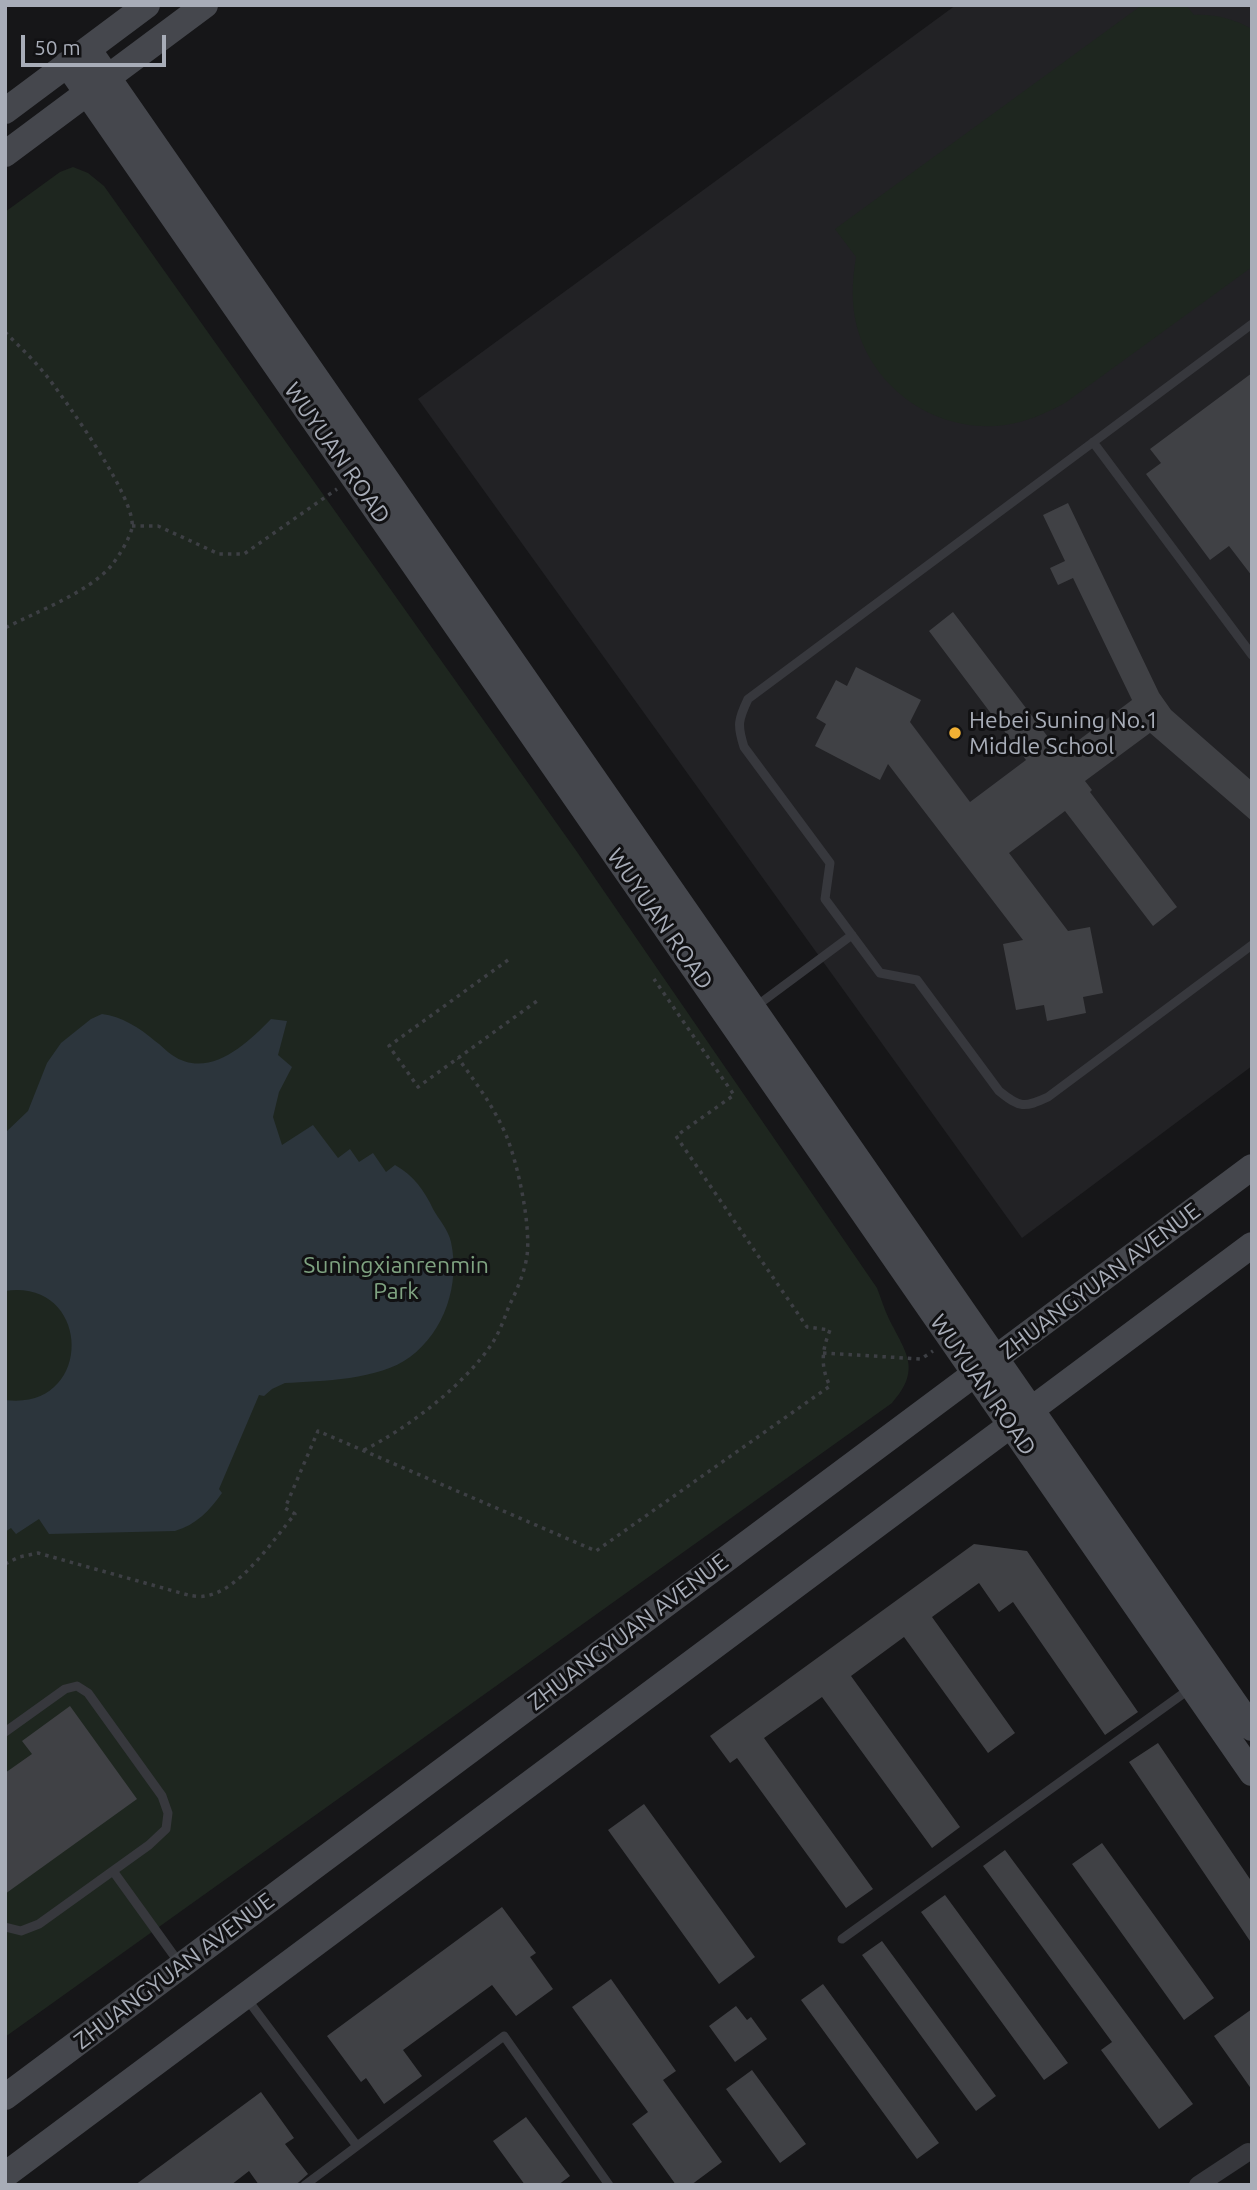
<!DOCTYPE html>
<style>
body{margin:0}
#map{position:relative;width:1257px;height:2190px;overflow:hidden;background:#161618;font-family:Ubuntu,sans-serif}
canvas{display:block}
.frame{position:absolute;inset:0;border:7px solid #a8adb8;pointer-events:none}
.scale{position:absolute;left:21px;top:35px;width:145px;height:32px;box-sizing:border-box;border:4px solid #a8adb8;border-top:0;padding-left:9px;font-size:21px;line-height:24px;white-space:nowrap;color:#a8adb8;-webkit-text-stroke:5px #111113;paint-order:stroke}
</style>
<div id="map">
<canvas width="1257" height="2190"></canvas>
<div class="frame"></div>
<div class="scale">50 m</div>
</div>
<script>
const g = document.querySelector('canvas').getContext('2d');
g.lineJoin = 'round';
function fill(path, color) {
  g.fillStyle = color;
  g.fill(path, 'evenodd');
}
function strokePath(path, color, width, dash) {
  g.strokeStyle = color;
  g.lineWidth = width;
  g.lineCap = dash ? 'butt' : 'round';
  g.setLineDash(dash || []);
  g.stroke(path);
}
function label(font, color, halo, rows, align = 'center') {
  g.font = font + ' Ubuntu,sans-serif';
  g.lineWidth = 6;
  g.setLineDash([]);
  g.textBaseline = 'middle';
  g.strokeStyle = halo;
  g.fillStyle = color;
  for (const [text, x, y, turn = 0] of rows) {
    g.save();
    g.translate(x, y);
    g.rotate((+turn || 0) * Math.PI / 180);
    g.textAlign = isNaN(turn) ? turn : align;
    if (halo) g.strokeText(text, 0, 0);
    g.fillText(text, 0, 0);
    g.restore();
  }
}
const built = new Path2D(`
 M956,5h296v1061l-230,172 -604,-839z`);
const green = new Path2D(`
 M1142,5h44l8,10c21,-1 40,4 58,14v238l-187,136c-19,10 -38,19 -60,22 -66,9 -131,-34 -148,-98 -6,-23 -5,-46 -1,-70l-21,-28z
 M73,167l15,6 16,13 471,663 302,439c4,10 7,21 12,31 17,34 33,50 3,84l-887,634v-1825l55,-40z`);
const water = new Path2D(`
 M102,1014c19,2 38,14 53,27 6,4 11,10 17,14 36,25 74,-10 99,-36l16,2 -9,34 14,12 -13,25 -6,25 9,28 31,-20 25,33 12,-9 9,13 14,-9 13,19 9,-7c19,11 29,25 38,44 6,11 15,20 18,33 9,42 -6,89 -41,115 -31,23 -88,24 -125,26l-13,6 -8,7 -5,-1 -40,94 3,4c-12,17 -26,32 -47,38l-126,3 -10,-15 -23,15 -5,-6 -6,4v-132c90,12 88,-122 0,-109v-158l23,-22 19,-48 14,-20 30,-24z`);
const building = new Path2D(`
 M1252,373v203l-23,-30 -19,14 -64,-86 15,-11 -11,-14z
 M1068,503l91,190 12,17 81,71v40l-102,-88 -65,48 7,9 -2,2 87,115 -24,19 -88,-115 -56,42 59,78 22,-4 13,66 -20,4 3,16 -39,8 -3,-16 -28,5 -13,-66 20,-4 -135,-176 -8,16 -65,-34 11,-22 -10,-6 20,-38 11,6 9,-19 65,33 -11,22 60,80 56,-42 -97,-129 24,-19 98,129 2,-2 10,13 69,-52 -59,-122 -15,7 -8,-17 15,-7 -22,-46z
 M974,1544l53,7 111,161 -33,23 -92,-133 -14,10 -20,-29 -47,34 83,116 -27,20 -84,-116 -53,39 109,151 -28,21 -110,-151 -58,41 109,151 -27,19 -109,-150 -7,5 -20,-27z
 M70,1706l67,93 -132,95v-121l27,-19 -10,-13z
 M1158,1743l94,139v62l-123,-182z
 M644,1804l111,153 -36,27 -111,-154z
 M1102,1843l112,155 -30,22 -112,-156z
 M1005,1850l188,254 -34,25 -58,-79 11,-8 -129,-176z
 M945,1895l123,168 -24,17 -123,-168z
 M502,1907l34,46 -6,4 23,32 -37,27 -24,-31 -89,65 19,26 -38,28 -18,-26 -5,4 -34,-46z
 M882,1941l114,155 -20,15 -114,-156z
 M611,1979l65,92 -13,9 59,82 -31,23h-15l-44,-61 16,-12 -76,-105z
 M823,1984l116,159 -22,16 -116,-159z
 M736,2006l11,14 4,-3 16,22 -32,23 -26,-36z
 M1252,2009v81l-38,-54z
 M752,2070l54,74 -26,19 -54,-74z
 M261,2092l33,46 -9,6 23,30 -9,8 -4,3h-36l-10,-14 -18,14h-96z
 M526,2117l44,59 -12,9h-33l-32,-44z`);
const path = new Path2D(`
 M5,332c15,15 31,30 44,47 19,25 88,121 83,149 -3,12 -13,28 -21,38 -22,26 -75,46 -106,62
 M132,526h26l61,28h25l93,-65
 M508,960l-119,86 29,41 119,-86
 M823,1353l98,6 12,-8
 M364,1450c44,-22 99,-64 127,-105 8,-11 13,-26 18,-39 8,-16 15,-32 18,-50 4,-31 -9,-92 -21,-121 -12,-28 -30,-52 -48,-77
 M5,1564l14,-7 19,-4 150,42c5,1 12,2 17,1 35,-5 68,-56 90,-82l-10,-6 33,-77 278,120 234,-165c-10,-20 -8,-36 0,-56l-23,-3 -131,-191 58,-41 -80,-116`);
const lane = new Path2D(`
 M1252,324l-504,375c-10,21 -11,26 -4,48l86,116 -5,36 55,74 37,7 82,111c21,17 25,17 49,6l204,-152
 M1093,442l159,213
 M755,1007l97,-72
 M5,1732l60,-43 12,-3 11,7 74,103 6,17 -2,16 -17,16 -110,79 -18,7 -16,-4
 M113,1871l67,93
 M842,1939l349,-251
 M247,1999l110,147
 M305,2185l199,-149 105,149`);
const street = new Path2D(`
 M1198,2185l50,-33`);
const secondary = new Path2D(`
 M88,49l1164,1679
 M67,64l1185,1709
 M5,111l142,-106
 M5,154l200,-149
 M5,2097l1247,-930
 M5,2175l1247,-930`);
const markers = [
 [955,733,7,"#f2b134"]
];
const streetNames = [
 ["WUYUAN ROAD",337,453,55],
 ["WUYUAN ROAD",660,919,55],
 ["ZHUANGYUAN AVENUE",1100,1281,-37],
 ["WUYUAN ROAD",983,1385,55],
 ["ZHUANGYUAN AVENUE",628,1632,-37],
 ["ZHUANGYUAN AVENUE",174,1971,-37]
];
const poiNames = [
 ["Hebei Suning No.1",969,720],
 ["Middle School",969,746]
];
const parkNames = [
 ["Suningxianrenmin",396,1265],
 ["Park",396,1291]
];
fill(built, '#222225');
fill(green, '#1e261f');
fill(water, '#2c353c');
fill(building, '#404145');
strokePath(path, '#3d3f44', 3.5, [3.5, 5]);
strokePath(lane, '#37383d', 9);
strokePath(street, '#37383d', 18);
strokePath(secondary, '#45474d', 26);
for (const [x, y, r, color] of markers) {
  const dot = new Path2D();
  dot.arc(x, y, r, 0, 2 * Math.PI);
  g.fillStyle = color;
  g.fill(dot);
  strokePath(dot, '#111113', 2.5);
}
label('23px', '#a8adb8', '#111113', streetNames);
label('23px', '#a8adb8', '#111113', poiNames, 'left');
label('23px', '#7fa381', '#111113', parkNames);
</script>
